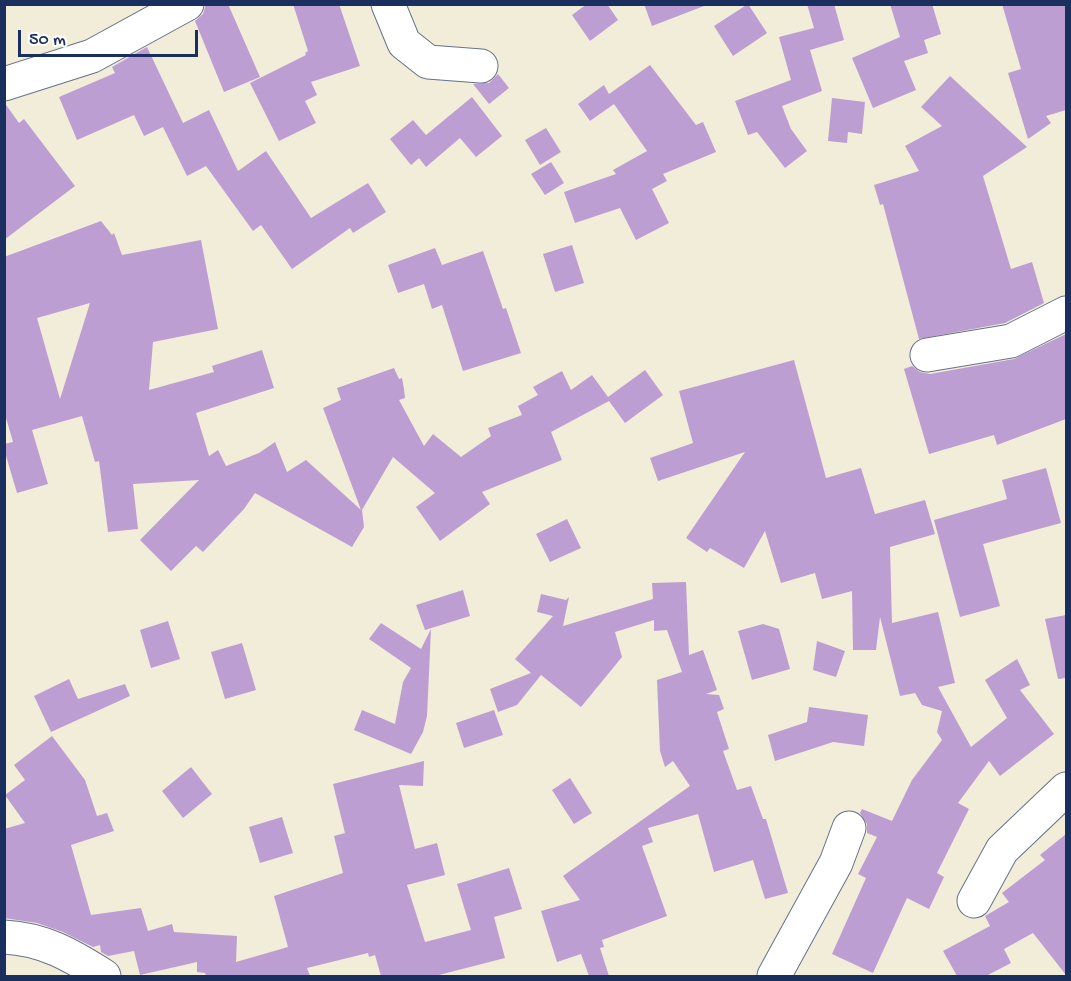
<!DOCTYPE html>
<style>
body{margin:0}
#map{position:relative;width:1071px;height:981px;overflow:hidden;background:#f1edd8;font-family:"Gochi Hand",sans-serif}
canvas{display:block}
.frame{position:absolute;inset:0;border:6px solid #1b2f5e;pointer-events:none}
.scale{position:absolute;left:18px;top:30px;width:180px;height:27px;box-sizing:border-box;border:3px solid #1b2f5e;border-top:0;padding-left:8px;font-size:18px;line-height:21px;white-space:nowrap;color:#1b2f5e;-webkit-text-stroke:4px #fff;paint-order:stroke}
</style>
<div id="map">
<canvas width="1071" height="981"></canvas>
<div class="frame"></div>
<div class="scale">50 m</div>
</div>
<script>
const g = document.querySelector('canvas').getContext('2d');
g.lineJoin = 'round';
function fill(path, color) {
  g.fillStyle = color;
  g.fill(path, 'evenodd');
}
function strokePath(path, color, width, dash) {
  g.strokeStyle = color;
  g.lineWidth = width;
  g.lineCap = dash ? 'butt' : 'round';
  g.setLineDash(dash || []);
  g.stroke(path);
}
const building = new Path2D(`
 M206,4h22l32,73 -36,15 -29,-71 8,-7z
 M293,4h46l21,62 -49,16 6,13 -12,6 11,22 -37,18 -29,-58 56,-28 -1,-2 3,-2z
 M587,4h20l11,16 -28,21 -18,-26z
 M644,4h59l1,2 -52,20z
 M748,4l19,29 -34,23 -19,-30z
 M807,4h27l10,36 -34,10 12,41 -40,15 9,23 16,22 -22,17 -28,-36 -9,3 -13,-34 56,-21 -12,-43 35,-9z
 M890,4h42l9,30 -17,6 4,13 -24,8 12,29 -43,18 -21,-50 48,-21z
 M1002,4h64v106l-20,6 5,7 -23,16 -20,-66 13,-4z
 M147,47l36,76 26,-13 29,61 28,-20 45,67 57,-35 18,29 -33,21 -3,-5 -58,41 -31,-44 -8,6 -47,-65 -19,10 -24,-49 -19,9 -10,-21 -57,25 -18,-43 56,-24 -3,-6z
 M650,65l46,60 7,-3 13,30 -53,22 4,7 -15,8 17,34 -33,17 -16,-32 -45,15 -11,-31 52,-18 -3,-4 34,-19 -33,-47 -24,17 -12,-17 26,-19 5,9z
 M498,74l11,14 -20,16 -16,-20 16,-1z
 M950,76l77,71 -44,29 28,93 21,-7 12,41 -39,20 -86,16 -36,-135 -3,1 -6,-20 45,-14 -14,-25 37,-20 -21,-19z
 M472,97l30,39 -26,21 -16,-19 -34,29 -7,-9 -8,7 -21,-26 23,-19 13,15z
 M832,98l33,4 -3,32 -14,-2 -1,11 -19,-2z
 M4,102l15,21 5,-4 51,67 -71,54z
 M546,128l15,24 -21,13 -15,-25z
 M551,162l13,21 -19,12 -14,-21z
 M101,221l11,14 2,-2 8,22 79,-15 17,89 -65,13 -4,48 65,-18 -2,-6 50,-16 12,38 -78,25 13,43 9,-6 8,16 33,-13 16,-11 12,30 19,-12 55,50 -38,-102 18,-8 -4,-12 57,-20 5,11 3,-1 2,11 1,9 -6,2 25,46 9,-12 28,23 30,-21 -3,-8 34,-13 -4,-9 20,-11 -5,-8 29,-16 9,19 21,-15 16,22 37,-27 18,25 -38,28 -16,-22 -58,31 11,28 -80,32 8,12 -50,37 -24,-34 19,-14 -42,-36 -31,53 2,17 -12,20 -97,-54 -11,16 -41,43 -7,-6 -25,25 -31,-31 59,-60 -66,4 5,45 -30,3 -9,-71 -4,1 -13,-46 -50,14 16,54 -31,9 -13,-44v-5l9,-2 -9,-31v-154zM90,303l-30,96 -23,-81z
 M572,245l12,38 -29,9 -12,-38z
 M435,248l7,17 41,-14 20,58 3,-1 15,45 -58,18 -21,-66 -10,4 -8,-25 -26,9 -10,-28z
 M1066,334v85l-69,26 -3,-10 -65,19 -25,-85 8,-3 8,6 10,2 84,-15z
 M794,360l32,118 35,-10 14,46 50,-14 10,34 -45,13 2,76 46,-11 17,71 -17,4 33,60 36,-29 -22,-38 32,-21 13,26 -10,5 34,44 -54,42 -11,-15 -31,42 11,6 -32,64 7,4 -15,32 -22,-11 -34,75 -41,-19 34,-76 -8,-4 19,-37 -10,-4v-9l-7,-11 2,-4 30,12 20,-41 30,-40 -5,-8 5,-21 -20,-6 -7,-12 -15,3 -20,-79 -4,33h-23l-1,-59 -30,8 -7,-26 -34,10 -16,-52 -21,37 -34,-20 -3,4 -21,-14 59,-86 -87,29 -8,-23 43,-15 -14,-52z
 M1046,468l15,55 -78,21 17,62 -40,11 -26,-97 73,-21 -5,-19z
 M567,519l14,29 -31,14 -14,-28z
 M686,582l3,73 14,-5 14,40 -11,4 13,1 5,14 -7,3 12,37 -6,2 14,39 14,-4 12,33h3l22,74 -23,6 -12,-39 -39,12 -16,-58 -50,14 5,14 -11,4 25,70 -65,24 2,7 -4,1 9,28h-20l-8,-22 -24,8 -16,-51 39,-11 -17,-24 127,-90 -17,-25 -8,6 -5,-16 -3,-71 25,-8 -15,-42 -13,1v-11l-39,12 7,25 -41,50 -40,-32 -24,30 -19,7 -8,-23 41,-16 -16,-14 38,-43 -16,-4 4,-18 25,6 3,-3 -6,29 90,-27 -1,-16z
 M463,590l7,26 -45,14 -9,-25z
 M1066,615v63l-8,1 -13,-60z
 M168,621l12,38 -29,9 -11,-38z
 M381,623l40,26 10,-20 -4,87 -4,16 -12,22 -57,-24 8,-20 33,14 8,-42 8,-14 -42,-29z
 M763,624l16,5 11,40 -38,11 -14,-49z
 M817,641l28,10 -9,26 -23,-7z
 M242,643l14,47 -31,9 -14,-47z
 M69,679l9,20 47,-15 5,12 -79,36 -17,-36z
 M809,707l59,8 -4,31 -31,-4 -58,19 -7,-26 39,-13z
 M494,710l9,25 -39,13 -8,-25z
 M52,736l33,44 12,36 10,-3 7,18 -43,14 20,70 50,-7 7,23 24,-7 2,8 63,4 -1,26 52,-15 -14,-51 69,-23 -9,-37 11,-3 -12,-49 91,-23 -1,25 -24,-1 16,64 22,-6 8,32 -38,10 18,57 46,-12 -14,-46 52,-16 13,41 -28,8 11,41 -70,18h-54l-6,-21 -6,2 -1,-4 -61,15 3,8h-104l-1,-3 -8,-1v-10l-57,13 -6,-24 -26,5 -7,-4 -1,-7 -7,2 -30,-15 -26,-9 -33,-5v-89l21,-6 -20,-28 20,-15 -11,-15z
 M191,767l21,27 -29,24 -21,-27z
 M570,778l22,35 -18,11 -22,-34z
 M282,817l11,36 -33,10 -11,-36z
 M1066,834v141l-33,-42 -29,16 7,14 -25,13h-29l-14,-25 47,-25 -5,-10 24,-14 -7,-9 43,-33 -5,-5z`);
const minor = new Path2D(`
 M388,4l16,39 24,19 53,4
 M4,84l88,-28 95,-52
 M927,355l84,-14 55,-28
 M974,901l28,-51 64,-61
 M4,937c40,2 67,18 100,39
 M774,976l62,-113 13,-35`);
fill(building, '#bd9ed3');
strokePath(minor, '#667289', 35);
strokePath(minor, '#fff', 33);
</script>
